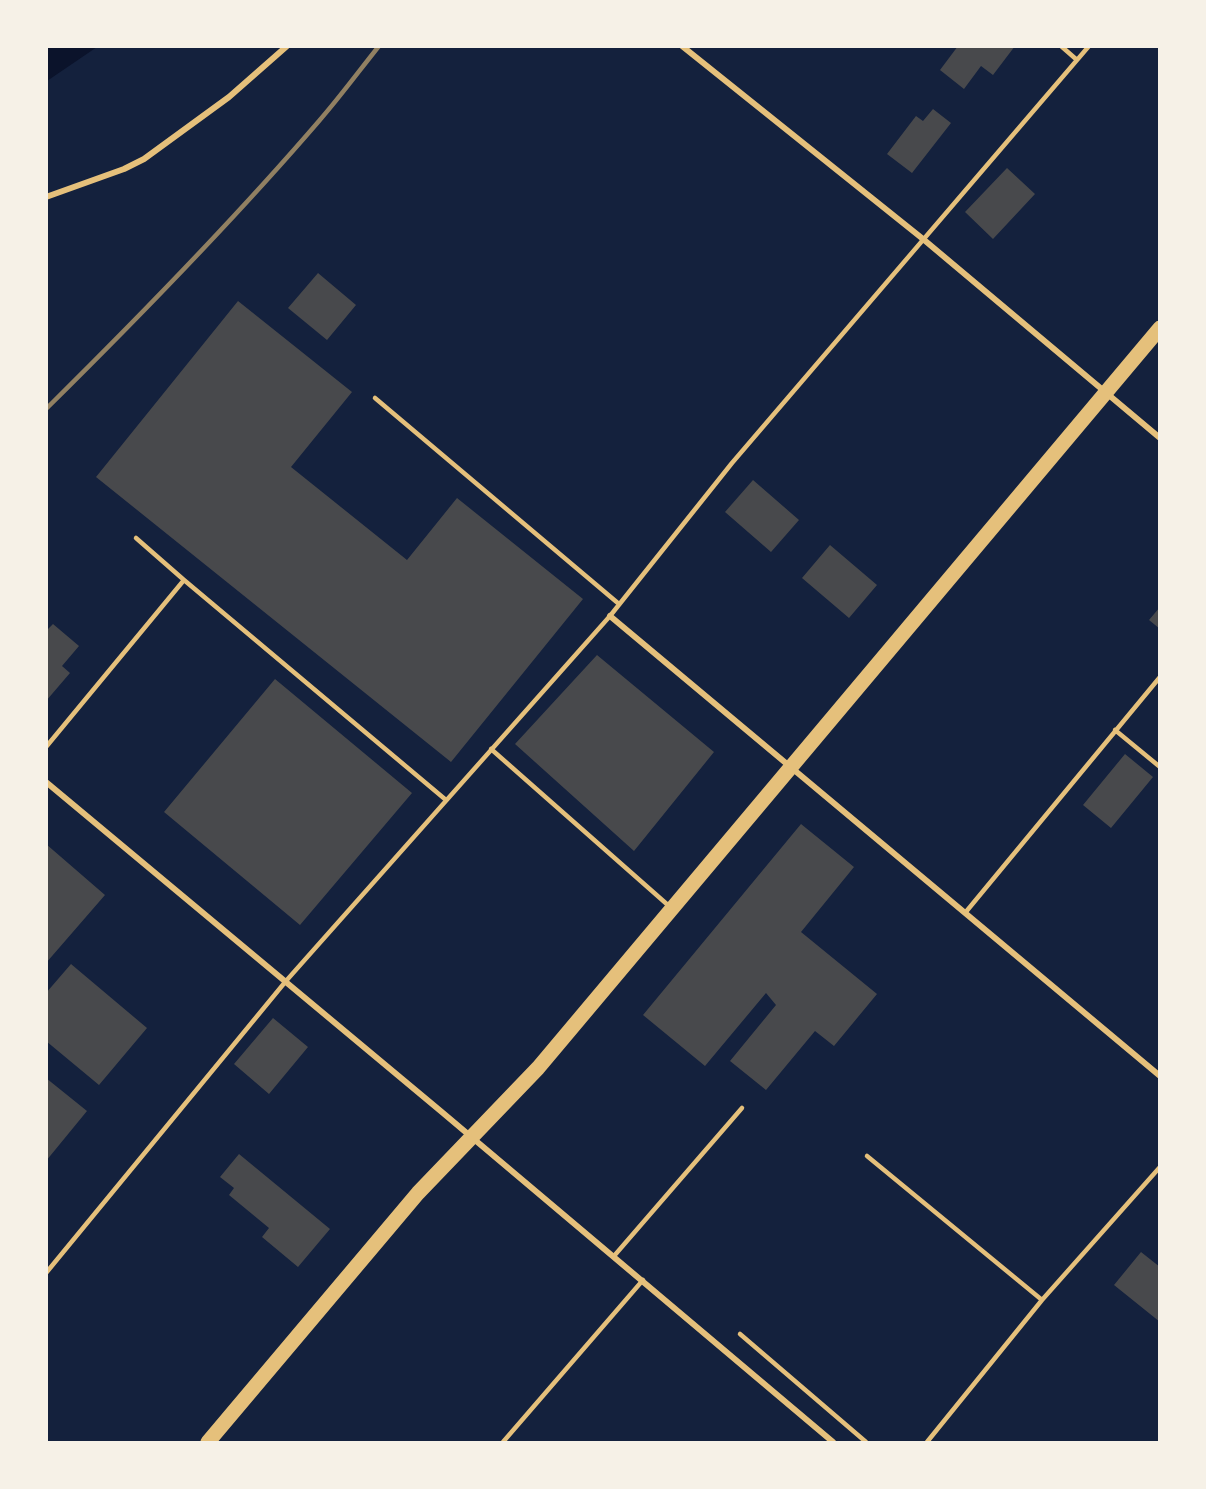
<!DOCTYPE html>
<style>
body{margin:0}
#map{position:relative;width:1206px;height:1489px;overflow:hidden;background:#14213d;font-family:Mulish,sans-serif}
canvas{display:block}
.frame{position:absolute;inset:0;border:48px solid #f6f1e7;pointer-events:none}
</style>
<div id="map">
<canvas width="1206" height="1489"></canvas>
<div class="frame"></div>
</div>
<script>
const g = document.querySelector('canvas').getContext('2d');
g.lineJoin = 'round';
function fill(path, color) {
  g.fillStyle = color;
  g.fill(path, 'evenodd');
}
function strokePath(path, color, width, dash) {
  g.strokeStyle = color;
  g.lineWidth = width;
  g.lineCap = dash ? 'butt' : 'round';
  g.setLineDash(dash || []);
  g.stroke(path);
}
const water = new Path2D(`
 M47,46h50v1l-50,34z`);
const building = new Path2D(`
 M958,46h57l-22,29 -12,-9 -17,23 -24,-19z
 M933,109l18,14 -39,50 -25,-19 29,-38 7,5z
 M1007,168l28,26 -42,45 -28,-27z
 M318,273l38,32 -29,35 -39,-32z
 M238,301l114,91 -61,75 116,93 50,-62 126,101 -132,163 -355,-285z
 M753,480l46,40 -28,32 -46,-40z
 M830,545l47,40 -28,33 -47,-40z
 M1160,607v22l-11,-9z
 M53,624l26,22 -17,20 8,7 -24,28v-70z
 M597,655l117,97 -80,99 -119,-107z
 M275,679l137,114 -112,132 -136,-113z
 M1125,754l28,23 -42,51 -28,-23z
 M801,824l53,43 -53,65 76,62 -43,52 -19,-15 -49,59 -36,-29 46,-56 -10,-12 -61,73 -62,-51z
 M46,844l59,51 -59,68z
 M71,964l76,64 -48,57 -53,-44v-48z
 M273,1018l35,29 -39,47 -35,-30z
 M46,1078l41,33 -41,50z
 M239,1154l91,75 -32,38 -36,-30 7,-9 -40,-33 5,-7 -14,-11z
 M1141,1252l19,15v55l-46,-37z`);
const service = new Path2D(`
 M1061,46l16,14
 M375,398l244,206
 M136,538l48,42 262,220
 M1115,730l45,37
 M46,747l138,-167
 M491,749l178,157
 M965,913l195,-236
 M867,1156l175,144
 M614,1256l128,-148
 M46,1273l240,-292 324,-365 122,-153 357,-417
 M740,1334l126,108
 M503,1442l140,-162
 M927,1442l115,-142 118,-133`);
const minor = new Path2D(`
 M682,46l241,193 237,199
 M46,197l78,-28 20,-10 85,-62 58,-51
 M610,616l550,460
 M46,782l397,331 390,329`);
const primary = new Path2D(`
 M208,1442l210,-249 120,-125 622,-740`);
const rail = new Path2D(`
 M46,409c94,-93 187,-188 273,-288 21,-24 40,-50 60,-75`);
fill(water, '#0b132b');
fill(building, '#48494c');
strokePath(service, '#e5c07b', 4.5);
strokePath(minor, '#e5c07b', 6);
strokePath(primary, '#e5c07b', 15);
strokePath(rail, '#918062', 4.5);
</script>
